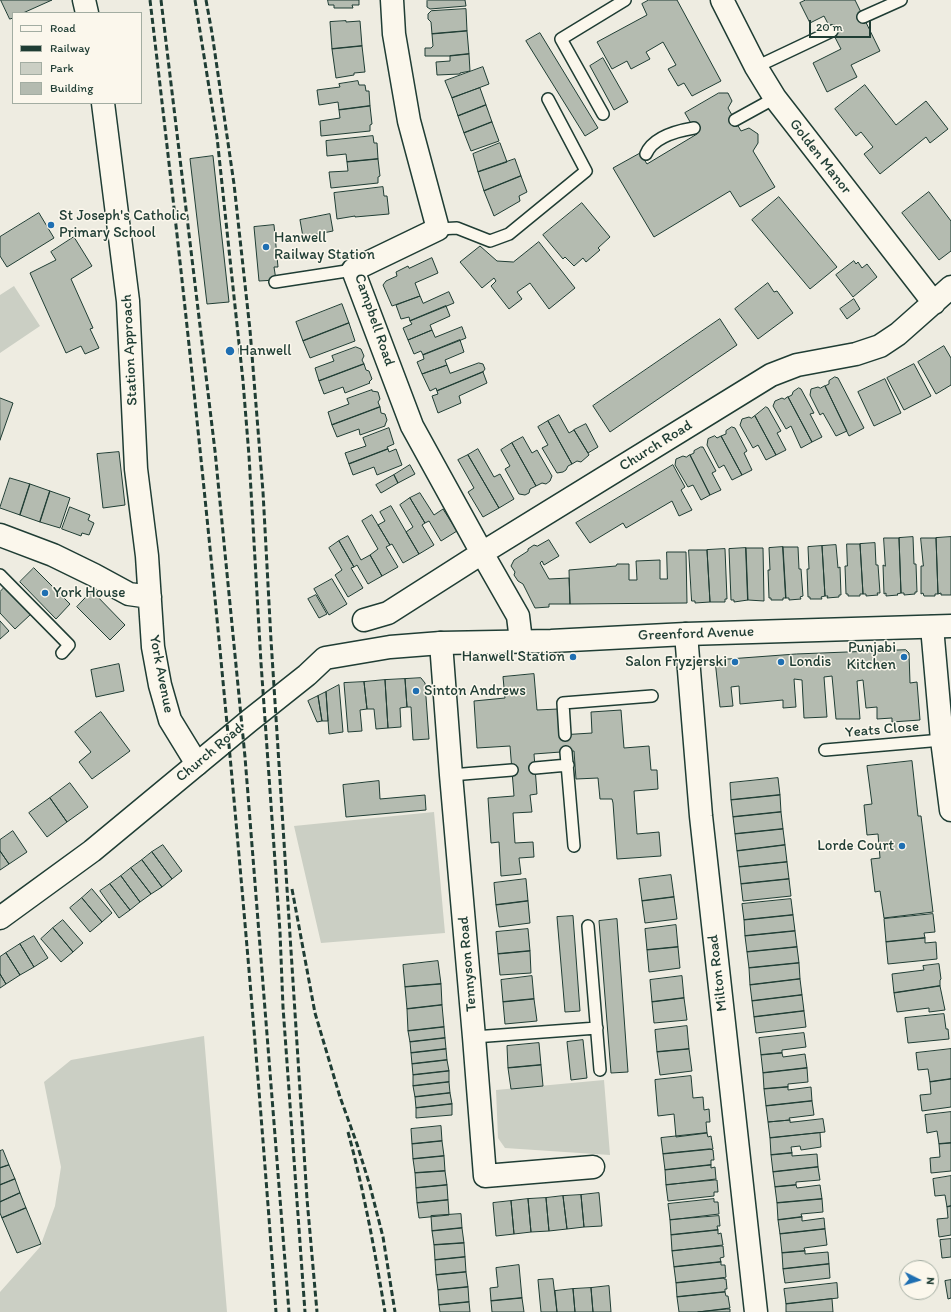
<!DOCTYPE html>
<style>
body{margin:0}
#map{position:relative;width:951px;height:1312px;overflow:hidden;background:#eeece1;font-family:Itim,sans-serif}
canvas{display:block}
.legend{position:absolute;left:12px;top:12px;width:130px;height:92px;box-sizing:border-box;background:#fbf7ec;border:1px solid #a3ada2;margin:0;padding:5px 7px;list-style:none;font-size:12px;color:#1f3d34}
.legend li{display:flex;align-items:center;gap:8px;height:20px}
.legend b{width:20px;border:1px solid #a3ada2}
.north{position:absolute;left:899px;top:1260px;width:40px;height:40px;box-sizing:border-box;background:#fbf7ec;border:1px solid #a3ada2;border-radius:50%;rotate:95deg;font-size:11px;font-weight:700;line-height:16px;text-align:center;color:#1f3d34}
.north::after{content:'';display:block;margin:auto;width:14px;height:18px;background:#1f6fb2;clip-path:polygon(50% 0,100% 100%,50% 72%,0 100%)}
.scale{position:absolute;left:809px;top:20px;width:62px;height:18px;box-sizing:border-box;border:2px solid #1f3d34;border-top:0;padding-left:5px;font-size:12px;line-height:14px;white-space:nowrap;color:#1f3d34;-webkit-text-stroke:3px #fbf7ec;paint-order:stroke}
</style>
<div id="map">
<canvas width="951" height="1312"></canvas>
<ul class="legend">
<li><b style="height:5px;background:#fbf7ec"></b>Road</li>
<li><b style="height:5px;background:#1f3d34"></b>Railway</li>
<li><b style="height:11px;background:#cbcfc4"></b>Park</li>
<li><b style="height:11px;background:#b4bbb0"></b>Building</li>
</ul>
<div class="north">N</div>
<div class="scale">20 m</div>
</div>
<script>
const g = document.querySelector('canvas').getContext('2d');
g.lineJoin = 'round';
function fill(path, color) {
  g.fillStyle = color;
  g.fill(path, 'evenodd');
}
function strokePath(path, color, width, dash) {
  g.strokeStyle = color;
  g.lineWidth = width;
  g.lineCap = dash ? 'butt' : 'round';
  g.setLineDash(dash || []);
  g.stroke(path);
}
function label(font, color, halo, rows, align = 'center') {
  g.font = font + ' Itim,sans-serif';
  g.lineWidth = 3;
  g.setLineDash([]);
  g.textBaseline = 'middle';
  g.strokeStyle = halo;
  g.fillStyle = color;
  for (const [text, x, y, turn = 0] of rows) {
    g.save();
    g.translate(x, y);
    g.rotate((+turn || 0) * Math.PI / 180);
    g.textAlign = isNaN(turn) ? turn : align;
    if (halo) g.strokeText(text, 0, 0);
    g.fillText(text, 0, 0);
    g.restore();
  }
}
const green = new Path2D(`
 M14,286l26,40 -40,27v-58z
 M434,812l11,121 -124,10 -27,-117z
 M204,1036l23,276h-227v-20l40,-45 15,-41 6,-39 -17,-85 27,-22z
 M604,1080l6,75 -105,-7 -7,-10 -2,-48z`);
const building = new Path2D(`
 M1,0h51l-29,13h-10v5l-3,1z
 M328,0h31v5h-7l1,3h-19v-3h-5z
 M428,0h37l1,6 -36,3 -3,-2v-6z
 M649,0h28l44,81 -29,15 -8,-13 -6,3 -10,-17 8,-4 -13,-23 -17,10 4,7 -19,10 -4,-8 -15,8 -15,-27 50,-27 -5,-11z
 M806,0h49l25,51 -29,14 6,12 -30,15 -14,-29 28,-14 -17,-33 -14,7 -10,-20z
 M466,9l1,22 -35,3 -1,-12 -3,-3v-5l3,-3z
 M346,21v1l14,-1 2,25 -30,3 -2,-27z
 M467,31l2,23 -19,2h-25v-8h6l2,-2 -1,-12z
 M540,33l58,95 -13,8 -59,-95z
 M362,46l3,26 -11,1v2l-18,3 -4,-29z
 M469,54l1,17 -10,2v1l-23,1 -1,-13 14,-1v-5z
 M603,58l25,44 -14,8 -24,-44z
 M483,67l6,17 -37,14 -7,-17z
 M358,81l1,4h6l1,6h3l1,15 -31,4 -1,-8 -19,3 -2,-15 23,-3 -1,-3z
 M865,85l31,40 30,-24 22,28 -18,14 -4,-6 -46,37 -16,-20 9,-7 -12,-15 -5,4 -21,-27z
 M480,88l6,17 -28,11 -6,-18z
 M719,93h9l4,8 -4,7 13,23 8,-3 9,6v9l-5,8 22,36 -35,20 -10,-16 -76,46 -41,-69 27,-15 7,11 50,-30 -12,-21z
 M486,105l6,17 -28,11 -6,-17z
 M370,106l2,18 -2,1v6l-49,5 -1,-15 20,-3 -1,-8z
 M492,122l7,19 -28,10 -7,-18z
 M373,136l1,7h3l1,16 -31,3 -1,-8 -19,2 -1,-15z
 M500,143l7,19 -29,10 -5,-18z
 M213,156l16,146 -22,2 -17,-145z
 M378,159l2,17 -2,1v6l-47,5 -2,-16 19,-1 -1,-9z
 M515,159l6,17 -37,15 -6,-19z
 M521,176l6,16 -8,4 1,5 -26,15 -10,-25z
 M383,187l1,9h3l2,18 -34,3v-1l-18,3 -3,-26z
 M929,192l22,29v30l-12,9 -37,-47z
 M779,197l58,70 -27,22 -58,-69z
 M582,203l28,34 -12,11 2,2 -14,12 -3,-4 -9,8 -9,-9 -2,2 -20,-24z
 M39,213l15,25 -47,29 -7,-11v-19z
 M330,214l3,17 -30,6 -3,-17z
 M274,225l4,42h-4l2,13 -17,1 -5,-54z
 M74,237l18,29 -21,13 22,49 -3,1 9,19 -14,6 -4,-8 -15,7 -36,-80 26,-13 -5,-8z
 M539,242l36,46 -26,21 -19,-26 -13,9 5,7 -13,10 -18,-23 5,-5 -2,-3 -12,10 -22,-26 20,-16 17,15 16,1z
 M432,258l6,15 -23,10 5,13 -28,10 -9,-21 3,-4 11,-5 -1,-4 12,-6 1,2z
 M854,261l2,3 2,-2 4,6 5,-4 10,13 -24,20 -17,-22z
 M768,283l6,9 3,-1 16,22 -35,26 -23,-30z
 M449,292l5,11 -44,18 -1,-4 -8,2 -5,-14 24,-9 3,7z
 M854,299l6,10 -13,10 -7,-10z
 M342,304l7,19 -46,18 -7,-19z
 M446,306l4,10 -20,9 2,5 -24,10 -5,-12 9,-4 -2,-3z
 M720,319l17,26 -127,87 -17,-26z
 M349,323l6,18 -45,17 -7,-17z
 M462,327l4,11 -43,17 -2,-4 -7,3 -6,-14 24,-10 3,7z
 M460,340l4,12 -19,8 2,5 -25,9 -5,-12 7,-3 -1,-4z
 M944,346l7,12v27l-15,9 -18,-32z
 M356,347l5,2 3,7 -2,4 2,4 -45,17 -4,-13 19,-7 -2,-5z
 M479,363l4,1 2,5 -2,3 -46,19 -1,-3 -6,3 -8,-17 25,-9 3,8z
 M364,364l2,6 3,1 3,8 -3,3 1,1 -25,10 -2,-6 -19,7 -5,-13z
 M914,364l17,32 -27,14 -17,-32z
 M483,372l4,11 -28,13 2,7 -23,10 -6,-17 6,-2 -1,-3z
 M835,377l3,1 26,50 -15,8 -24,-50 4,-2v-3z
 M885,379l16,34 -27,13 -16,-34z
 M825,386l22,45 -11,5 -13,-23 -3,2 -10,-20 1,-6 7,-2 2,1z
 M799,388l2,1 13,24 -4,1 12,23 -10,5 -24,-45 4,-2 1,-3z
 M372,390v1l6,1 2,7 -2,3 2,5 -48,18 -4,-13 21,-8 -2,-5z
 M788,397l24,45 -11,6 -10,-22 -5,3 -13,-23 2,-5 7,-3 2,1z
 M0,398l13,5 -13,37z
 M380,407l1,6 4,1 2,6 -2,5v1l-25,9 -1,-6 -22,8 -5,-12z
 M766,407l2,1 13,23 -4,2 9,17 -10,5 -21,-39z
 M559,415l10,18 5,-3 14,23 1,2 -8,7 -4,-1 -5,3 -24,-43z
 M755,416l21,39 -10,5 -8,-15 -5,3 -13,-23 2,-6 7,-2 2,1z
 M548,421l24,43 -4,2 -2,4 -3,2 -6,1 -15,-25 6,-3 -10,-18z
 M586,424l12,23 -10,6 -14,-23z
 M732,427l3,1 12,23 -3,2 8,17 -10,5 -21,-39 5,-2v-3z
 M389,428l5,16 -7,3 1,2 -39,15 -4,-11 21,-7 -3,-8z
 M715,436l2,2 4,-2 21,39 -10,5 -8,-15 -5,3 -12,-23 1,-6z
 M523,437l9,16 5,-3 15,26 -2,5 -4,3 -4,-1 -6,3 -24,-43z
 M512,443l24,43 -6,3 -1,4 -4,2 -6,-1 -14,-25 5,-3 -9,-16z
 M701,447h2l13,24 -4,2 9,17 -11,5 -20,-40 4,-2v-2z
 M388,449l1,3 7,-3 6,16 -25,10 -3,-8 -21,8 -4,-11z
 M478,449l16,28 6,-3 14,25 -15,9 -31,-53z
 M119,452l6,53 -22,3 -6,-54z
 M468,455l31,53 -16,9 -15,-25 6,-4 -16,-28z
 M690,455l20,40 -9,5 -8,-15 -5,2 -13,-22 1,-6 7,-3 3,1z
 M410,465l5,9 -17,9 -4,-8z
 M673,465l12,22 -4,3 11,20 -13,6 -7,-15 -46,27 -3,-5 -33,20 -14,-20z
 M394,475l4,8 -17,10 -5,-8z
 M10,478l20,6 -10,31 -20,-7z
 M30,484l20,7 -10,31 -20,-7z
 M50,491l20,7 -10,30 -20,-6z
 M420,493l14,22 9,-6 14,22 -16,10 -12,-20 -4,2 -15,-25z
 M410,498l15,25 -3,2 12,20 -15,9 -13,-22 7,-5 -13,-22z
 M391,506l28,48 -16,9 -11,-19 -2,1 -12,-20 7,-4 -5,-9z
 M70,507l20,8 -2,5 6,3 -5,12 -7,-2 -1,3 -19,-7z
 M372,515l18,30 -4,2 12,20 -16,9 -12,-21 8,-6 -16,-28z
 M348,536l13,24 9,-5 12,21 -14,8 -11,-19 -3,2 -15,-26z
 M913,537l1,27h2l1,28h-2v2l-11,1v-2h-3l-2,-55z
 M951,537v58h-10v-2l-3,1 -2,-56z
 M884,538h15l2,55 -4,1 1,1 -12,1v-3l-2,1 -1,-29 2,1z
 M921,538h15l2,56h-3v2h-11l-1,-3 -2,1v-28h2z
 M549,540l10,16 -15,9 -2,-4 -2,2 9,16 20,-1 1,26h-21v3l-14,1 -12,-24 -5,-3 -4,-6 1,-3 -4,-6 3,-6 14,-9v-2l6,-4 3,1z
 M339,541l15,26 -3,1 12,20 -15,9 -13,-22 7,-5 -13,-22z
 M875,543l1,22h2l2,28h-3l1,2 -12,1v-2h-3l-3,-50z
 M847,544h13l3,50h-3v2h-12v-2h-2l-1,-28h2z
 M836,545l2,23 2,-1 1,28h-2v2l-12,1 1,-2h-3l-3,-50z
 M822,546l3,50 -4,1 1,2h-12v-2h-2l-1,-28h2l-1,-22z
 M783,547l3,51h-3v2h-12v-2h-2l-1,-28h2l-1,-22z
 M783,547h15l1,22h2l2,27 -3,1 1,2 -12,1v-2h-3z
 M746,548h17l1,53 -16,-1z
 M746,548l2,52 -14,2v-2h-3l-2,-51z
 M725,549l2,50h-2v3h-15l-3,-52z
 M689,550h18l3,52 -15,1v-2h-3z
 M667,552h19l1,51 -117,1 -1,-34 47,-4 1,-2h12v16h8l-1,-19 24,-1v19h7z
 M34,568l36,36 -14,15 -36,-37z
 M332,579l15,25 -18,11 -15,-26z
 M5,587l26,27 -16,15 -15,-16v-21z
 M92,591l33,34 -15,15 -33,-33z
 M316,595l11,19 -8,4 -11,-19z
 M0,621l9,10 -9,8z
 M906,650l3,3 1,30 7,-1 3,38 -28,2v-4l-15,1v-12l-11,1 -3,-28 -6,1 3,38h-24l-4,-43 -8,1 3,40 -23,1 -2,-38 -8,-1 2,28 -13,1v-8l-43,4 -1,-18 -8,1 2,19 -13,1 -5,-47 81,-6z
 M119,664l5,27 -28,6 -5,-27z
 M534,674l3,36 21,-1 2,26 32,-2 -1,-21 30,-2 3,38 25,-2 2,24h6l1,19 -24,2 3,43 22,-2 2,24 -44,3 -4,-56 -1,-4h-12l-2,-21 -22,1 -2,-28 -40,3 3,40 -7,1 2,17 -19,1 2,30 18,-1 1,15 -15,1 2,16 -20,2 -2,-34 -8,1 -3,-45 26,-2 -4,-50 -33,2 -3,-47 31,-3 -2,-21z
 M421,678l4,5 4,56 -16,1 -2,-33h-4l-2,-28z
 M405,679l2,28 -7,1 1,19 -13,1 -3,-48z
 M385,680l3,48 -12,1 -2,-20h-7l-3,-27z
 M364,682l3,27 -7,1 2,21 -14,1 -4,-49z
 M339,685l4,47 -14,2 -3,-42z
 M326,692l2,29h-6l-4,-25z
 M318,696l4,25 -5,1 -9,-21z
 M101,712l29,39 -38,28 -13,-17 12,-10 -16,-20z
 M912,761l6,55h3l12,96 -49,6 -4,-27 -5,1 -4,-33 9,-1 -2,-24 -11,1 -3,-30 8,-1 -5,-38z
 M778,778l2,17 -49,5 -1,-17z
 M379,781l1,18 45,-4 1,15 -80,7 -3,-32z
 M70,783l18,24 -21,15 -17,-24z
 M780,795l1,17 -48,5 -2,-17z
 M50,798l17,24 -20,15 -18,-24z
 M781,812l2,17 -48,5 -2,-17z
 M783,829l2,16 -48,6 -2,-17z
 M13,831l14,21 -18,12 -9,-13v-11z
 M163,845l19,26 -10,8 -20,-27z
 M785,845l2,17 -48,5 -2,-16z
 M0,851l9,13 -9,6z
 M152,852l20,27 -10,8 -20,-27z
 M142,860l20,27 -11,7 -20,-26z
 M787,862l2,17 -48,5 -2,-17z
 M131,868l20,26 -11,8 -19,-26z
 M671,875l3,22 -32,4 -3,-22z
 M121,876l19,26 -10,8 -20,-26z
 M526,879l2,22 -32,4 -2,-22z
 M789,879l2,17 -48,5 -2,-17z
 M110,884l20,26 -11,8 -19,-27z
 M92,889l20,24 -10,9 -20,-24z
 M674,897l3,22 -32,4 -3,-22z
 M82,898l20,24 -12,10 -20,-24z
 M791,899l2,16 -49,5 -2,-16z
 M528,901l2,22 -31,4 -3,-22z
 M933,914l2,18 -11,1 1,5 -39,4 -2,-23z
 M793,915l2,16 -50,5 -1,-16z
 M573,916l7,95 -15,1 -8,-95z
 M617,919l11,153 -17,1 -12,-152z
 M63,920l20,23 -10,9 -20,-24z
 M676,925l2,22 -31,3 -2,-21z
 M53,928l20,24 -12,10 -20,-23z
 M528,929l2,22 -32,3 -2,-22z
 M795,931l2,16 -50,5 -2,-16z
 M34,936l14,22 -14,9 -14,-23z
 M925,938v5l11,-1 1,17 -49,5 -2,-22z
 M20,944l14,23 -14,8 -14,-22z
 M678,947l2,21 -31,4 -2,-22z
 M797,947l2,16 -50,5 -2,-16z
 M530,951l1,22 -31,2 -2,-21z
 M6,953l14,22 -14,9 -6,-10v-17z
 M438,961l3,23 -36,3 -2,-22z
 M799,963l1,16 -50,6 -1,-17z
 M939,964l2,15 -1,1v6l-46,7 -2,-19 32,-4 -1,-4z
 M0,974l6,10 -6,4z
 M532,976l2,23 -31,3 -2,-22z
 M682,976l2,22 -32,4 -2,-22z
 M800,979l2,16 -50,6 -2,-16z
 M441,984l1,21 -35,4 -2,-22z
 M940,986l5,24 -16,2v-4l-32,4 -3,-19z
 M802,995l2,16 -50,6 -2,-16z
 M684,998l3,22 -33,3 -2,-21z
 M534,999l3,22 -32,3 -2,-22z
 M442,1005l2,22 -36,4 -1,-22z
 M804,1011l2,16 -50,6 -2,-16z
 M944,1014l2,15h2l1,10 -41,4 -3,-25z
 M687,1026l2,23 -32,3 -2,-22z
 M444,1027l1,11 -35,4 -2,-11z
 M804,1033l2,14 -24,3v3l-21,2 -2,-17z
 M445,1038l1,11 -35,4 -1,-11z
 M583,1040l4,38 -16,2 -4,-38z
 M539,1043l2,22 -33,3 -1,-22z
 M446,1049l1,11 -35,4 -1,-11z
 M689,1049l3,22 -32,4 -3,-23z
 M951,1049v30l-21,3 -2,-13 -10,1 -2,-17z
 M782,1053l1,4 22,-3 2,14 -44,5 -2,-18z
 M447,1060l2,11 -36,4 -1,-11z
 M541,1065l2,21 -32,3 -3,-21z
 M807,1068l1,14 -20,2v3l-24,2 -1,-16z
 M449,1071v11l-36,4v-11z
 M691,1076l2,22 10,-1 1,13 5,-1 1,13h-4l1,11 -31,4 -2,-23 -16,2 -3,-36z
 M951,1079v28l-29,4 -2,-16 11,-1 -1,-12z
 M449,1082l1,11 -35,4 -2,-11z
 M788,1087v3l23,-3 1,14 -46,5 -2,-17z
 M450,1093l2,11 -36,4 -1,-11z
 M812,1101l2,14 -25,3 1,2 -22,2 -2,-16z
 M452,1104v11l-36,3v-10z
 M951,1112v31l-12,1 -2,-13 -10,2 -2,-18z
 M823,1119l2,13 -55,6 -2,-16 22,-2v2z
 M441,1126l1,15 -30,3 -1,-15z
 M707,1133l1,4 3,-1 2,13 -50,5 -2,-16z
 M820,1133l1,14 -20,3 -1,-4 -9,1 1,6 -21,2 -1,-17z
 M442,1141l2,15 -31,3 -1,-15z
 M951,1143v28l-20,2 -1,-15 10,-1 -1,-13z
 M710,1149l3,1 1,10h-3v5l-46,5 -2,-16z
 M3,1150l6,15 -9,3v-17z
 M792,1153v3l25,-2 1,13 -45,5 -2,-17z
 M444,1156l1,15 -30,2 -2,-14z
 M9,1165l6,14 -15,6v-17z
 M711,1165v3l4,-1 1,12 -50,6 -1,-15z
 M818,1167l2,13 -24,2v3l-21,2 -2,-15z
 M445,1171l2,14 -31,3 -1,-15z
 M951,1176v30l-4,1 -2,-12 -10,1 -2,-17z
 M15,1179l5,14 -20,9v-17z
 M715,1180h2l1,12h-4v4l-46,5 -2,-16z
 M447,1185l1,15 -31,3 -1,-15z
 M796,1185l1,3 23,-3 2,14 -45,4 -2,-16z
 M20,1193l6,15 -24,10 -2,-5v-11z
 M599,1193l3,33 -18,1 -3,-32z
 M581,1195l3,32 -17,2 -4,-33z
 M563,1196l4,33 -18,2 -3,-33z
 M546,1198l3,33 -18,1 -3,-33z
 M528,1199l3,33 -17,2 -3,-33z
 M714,1199v3h4l1,12 -49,6 -2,-16z
 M822,1199l1,13 -22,2 1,3 -24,3 -1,-17z
 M448,1200l1,15 -30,3 -2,-15z
 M511,1201l3,33 -18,2 -3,-33z
 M951,1206v29l-12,2 -2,-18 11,-1 -1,-11z
 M26,1208l15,36 -24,9 -15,-35z
 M461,1214l1,14 -30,3 -1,-15z
 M719,1216l1,10h-3l1,4 -47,5 -1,-15z
 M802,1217v4l22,-3 1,11 -45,5 -2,-14z
 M462,1228l2,15 -30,2 -2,-14z
 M825,1229l2,16 -23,3 1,3 -23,2 -2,-19z
 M718,1230v4l3,-1 2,12 -51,6 -1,-16z
 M951,1239v18l-9,1 -2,-18z
 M464,1243l1,14 -30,3 -1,-15z
 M721,1246h2l1,11 -4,1 1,4 -47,5 -2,-16z
 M805,1251v3l23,-2 1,12 -46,5 -1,-16z
 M465,1257l1,15 -30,3 -1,-15z
 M721,1262v3h4l1,12 -2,1 -48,5 -2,-16z
 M829,1264l1,14 -45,5 -2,-14z
 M519,1265l3,33 -31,3 -1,-13 8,-1 -2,-19z
 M466,1272l2,15 -30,3 -2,-15z
 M724,1278v1h2l1,10h-2v3l-48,5 -1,-14z
 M553,1279l4,33h-16l-3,-32z
 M951,1280v18l-3,1 -3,-18z
 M837,1283l1,15 -52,6 -2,-15z
 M609,1286l2,26h-18l-2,-24z
 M468,1287l1,15 -30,3 -1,-15z
 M591,1288l2,24h-18l-2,-23z
 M573,1289l2,23h-18l-2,-21z
 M725,1292l1,4h2l2,12 -32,4h-19l-2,-15z
 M522,1298l2,14h-32l-1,-11z
 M832,1299l1,13h-47v-8z
 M469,1302l1,10h-30l-1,-7z
 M727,1309h3v3h-32z`);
const service = new Path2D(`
 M863,17l38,-17
 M756,67l76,-36
 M603,114l-42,-75 64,-39
 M735,120l40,-22
 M646,154c7,-17 30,-23 48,-26
 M438,229l19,-1 33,13 19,-7 77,-63 -38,-72
 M275,282l78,-12
 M0,575l69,70 -7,8
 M565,735l-2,-32 89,-7
 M825,750l117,-10
 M566,752l8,94
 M535,768l33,-3
 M451,775l61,-5
 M588,926l12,144
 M474,1037l123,-9`);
const minor = new Path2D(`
 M84,0l3,13
 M392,0l2,34 15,87 29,108 -85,41 59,156 70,127 36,63 3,25
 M722,0l34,67 19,31 159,205
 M103,103l25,198 8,168 11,87 6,91 7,38 10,35 27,44
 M0,535l53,20 41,20 35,19 21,3
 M364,620l24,-7 94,-60 289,-178 26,-10 59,-11 24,-8 18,-12 53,-47
 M932,627l10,113 9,70
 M686,634l15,182 55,496
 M441,643l10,132 23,262 11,139 108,-9`);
const tertiary = new Path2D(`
 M0,918l92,-67 157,-130 58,-46 18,-17 65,-11 51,-4 110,-2 135,-7 265,-8`);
const rail = new Path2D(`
 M150,0c52,436 94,874 126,1312
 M161,0l54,451 30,306 44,555
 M195,0l22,137 26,244 6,75 12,207 19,269 3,75 22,305
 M206,0l6,33 22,151 16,146 13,162 8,148 36,559 10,113
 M292,889l23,124 25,84 17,47 13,42 13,51 12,75
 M348,1132c16,59 27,120 37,180`);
const markers = [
 [51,225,4,"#1f6fb2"],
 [266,247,4,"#1f6fb2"],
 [230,351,5,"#1f6fb2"],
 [45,593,4,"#1f6fb2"],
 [573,657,4,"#1f6fb2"],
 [904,657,4,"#1f6fb2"],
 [735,662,4,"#1f6fb2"],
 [781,662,4,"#1f6fb2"],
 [416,691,4,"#1f6fb2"],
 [902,846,4,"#1f6fb2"]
];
const streetNames = [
 ["Golden Manor",820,157,52],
 ["Campbell Road",374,320,71],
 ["Station Approach",130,350,-93],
 ["Church Road",656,446,-32],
 ["Greenford Avenue",696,634,-2],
 ["York Avenue",161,674,79],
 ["Yeats Close",882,730,-5],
 ["Church Road",210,753,-40],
 ["Tennyson Road",468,964,-95],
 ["Milton Road",718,973,-97]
];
const poiNames = [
 ["St Joseph's Catholic",59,216],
 ["Primary School",59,233],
 ["Hanwell",274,238],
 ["Railway Station",274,255],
 ["Hanwell",239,351],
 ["York House",53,593],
 ["Punjabi",896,648,"right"],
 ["Kitchen",896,665,"right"],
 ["Hanwell Station",565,657,"right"],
 ["Salon Fryzjerski",727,662,"right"],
 ["Londis",789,662],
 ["Sinton Andrews",424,691],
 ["Lorde Court",894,846,"right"]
];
fill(green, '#cbcfc4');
fill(building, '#b4bbb0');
strokePath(building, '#1f3d34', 1);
strokePath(service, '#1f3d34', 14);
strokePath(minor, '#1f3d34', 25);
strokePath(tertiary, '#1f3d34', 25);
strokePath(service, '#fbf7ec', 11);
strokePath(minor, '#fbf7ec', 22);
strokePath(tertiary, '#fbf7ec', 22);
strokePath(rail, '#1f3d34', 3, [6, 3]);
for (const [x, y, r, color] of markers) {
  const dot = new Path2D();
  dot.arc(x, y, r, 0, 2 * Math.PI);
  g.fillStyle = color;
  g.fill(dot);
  strokePath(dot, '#fbf7ec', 1.5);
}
label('15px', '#1f3d34', '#fbf7ec', streetNames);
label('15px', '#1f3d34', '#fbf7ec', poiNames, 'left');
</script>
